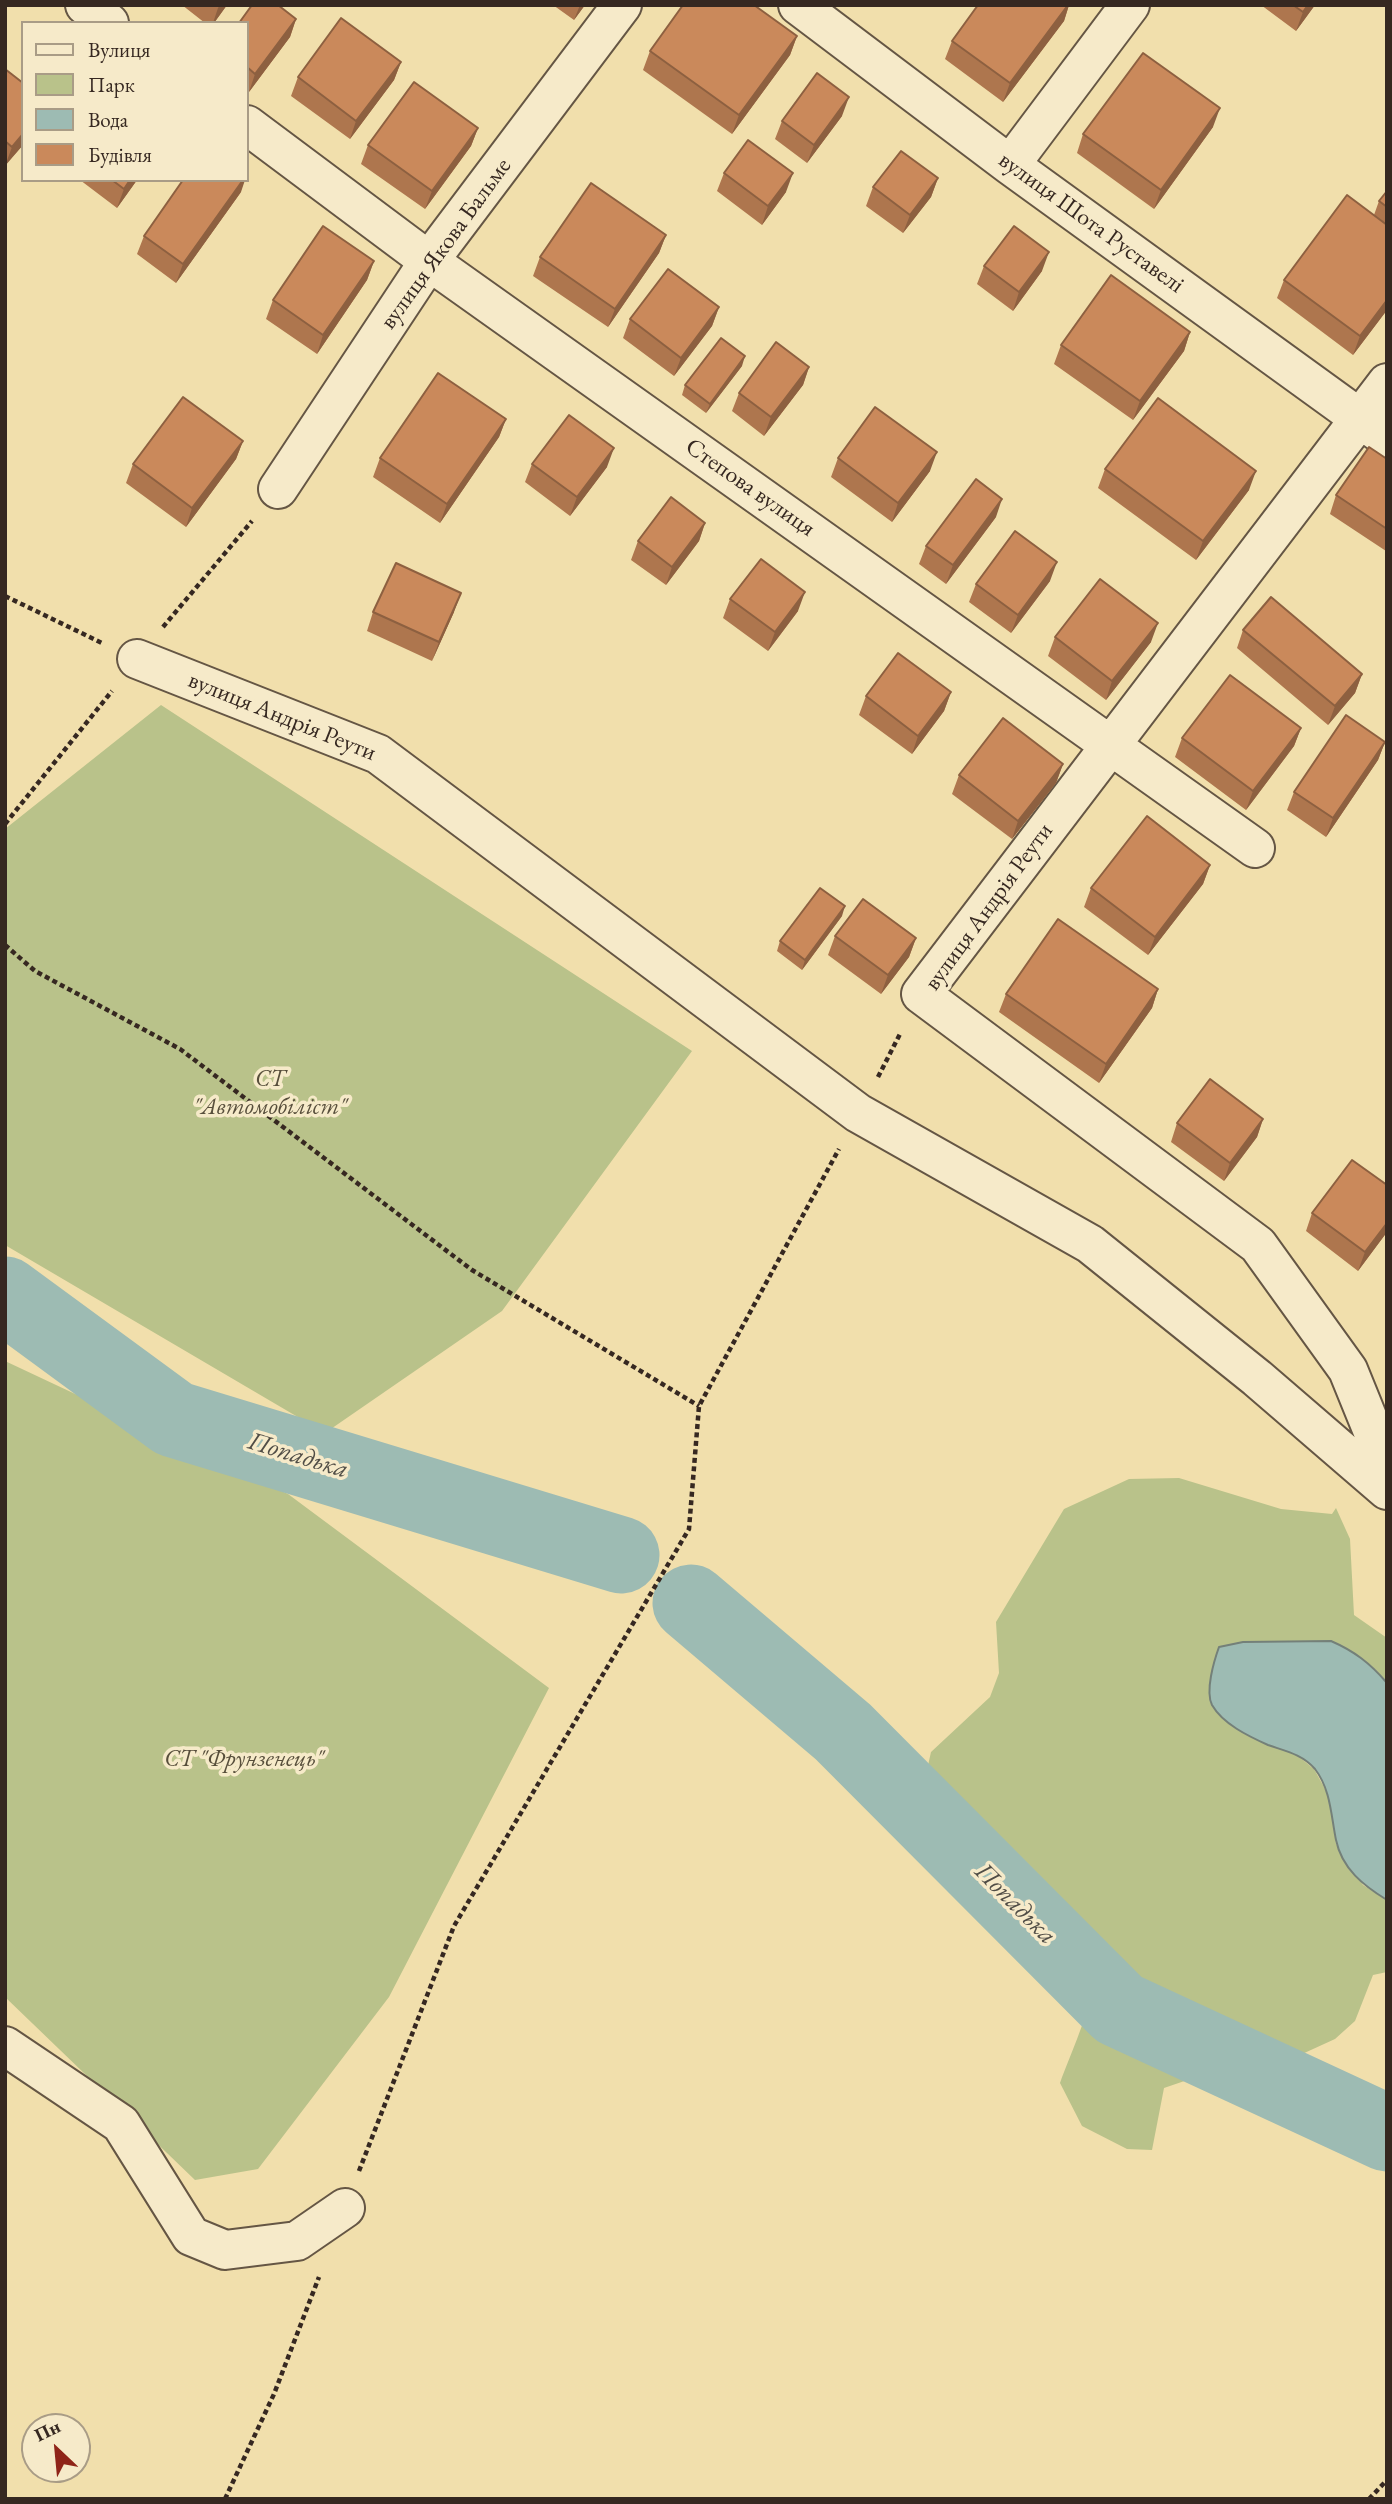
<!DOCTYPE html>
<meta charset="utf-8">
<style>
body{margin:0}
#map{position:relative;width:1392px;height:2504px;overflow:hidden;background:#f1dfac;font-family:"EB Garamond",serif}
canvas{display:block}
.frame{position:absolute;inset:0;border:7px solid #362821;pointer-events:none}
.legend{position:absolute;left:21px;top:21px;width:228px;height:161px;box-sizing:border-box;background:#f6eac9;border:2px solid #a99c86;margin:0;padding:9px 12px;list-style:none;font-size:21px;color:#362821}
.legend li{display:flex;align-items:center;gap:14px;height:35px}
.legend b{width:35px;border:2px solid #a99c86}
.north{position:absolute;left:21px;top:2413px;width:70px;height:70px;box-sizing:border-box;background:#f6eac9;border:2px solid #a99c86;border-radius:50%;rotate:334deg;font-size:19px;font-weight:700;line-height:28px;text-align:center;color:#362821}
.north::after{content:'';display:block;margin:auto;width:24px;height:32px;background:#8f2418;clip-path:polygon(50% 0,100% 100%,50% 72%,0 100%)}
</style>
<div id="map">
<canvas width="1392" height="2504"></canvas>
<div class="frame"></div>
<ul class="legend">
<li><b style="height:9px;background:#f6eac9"></b>Вулиця</li>
<li><b style="height:19px;background:#b9c28a"></b>Парк</li>
<li><b style="height:19px;background:#9dbbb3"></b>Вода</li>
<li><b style="height:19px;background:#ca895b"></b>Будівля</li>
</ul>
<div class="north">Пн</div>
</div>
<script>
const g = document.querySelector('canvas').getContext('2d');
g.lineJoin = 'round';
function fill(path, color) {
  g.fillStyle = color;
  g.fill(path, 'evenodd');
}
function strokePath(path, color, width, dash) {
  g.strokeStyle = color;
  g.lineWidth = width;
  g.lineCap = dash ? 'butt' : 'round';
  g.setLineDash(dash || []);
  g.stroke(path);
}
function label(font, color, halo, rows, align = 'center') {
  g.font = font + ' "EB Garamond",serif';
  g.lineWidth = 7;
  g.setLineDash([]);
  g.textBaseline = 'middle';
  g.strokeStyle = halo;
  g.fillStyle = color;
  for (const [text, x, y, turn = 0] of rows) {
    g.save();
    g.translate(x, y);
    g.rotate((+turn || 0) * Math.PI / 180);
    g.textAlign = isNaN(turn) ? turn : align;
    if (halo) g.strokeText(text, 0, 0);
    g.fillText(text, 0, 0);
    g.restore();
  }
}
const green = new Path2D(`
 M161,705l531,346 -190,260 -177,122 -320,-188v-416z
 M5,1361l283,133 261,194 -160,309 -131,172 -63,11 -190,-183z
 M1179,1478l102,31 51,5 4,-6 14,31 4,76 33,23v45l-12,-14 -107,75 25,8 21,17 15,27 7,48 27,41 24,15v72l-14,3 -18,46 -20,18 -46,21 -49,2 -76,26 -12,62 -25,-1 -45,-23 -22,-43c10,-28 41,-96 36,-123 -9,-47 -84,-61 -120,-81 -21,-11 -43,-36 -62,-51l17,-76 59,-55 9,-24 -3,-51 68,-113 65,-30z`);
const water = new Path2D(`
 M1331,1641c23,10 39,22 56,42v217c-23,-14 -45,-31 -51,-60 -5,-24 -5,-50 -21,-71 -13,-15 -30,-18 -47,-24 -20,-9 -45,-21 -56,-40 -7,-14 2,-44 7,-58l24,-5z`);
const river = new Path2D(`
 M5,1295l169,124 447,136
 M691,1603l152,129 276,277 268,124`);
const path = new Path2D(`
 M5,596l97,47
 M163,627l89,-106
 M5,824l107,-133
 M5,945l30,26 145,78 292,221 227,136
 M878,1077l23,-45
 M359,2171l95,-245 235,-397 10,-123 140,-257
 M225,2499l49,-105 45,-117
 M1369,2499l18,-19`);
const minor = new Path2D(`
 M85,5l24,18
 M798,5l212,160 377,273
 M247,125l182,136 826,587
 M1010,165l120,-160
 M1387,383l-466,611 337,251 90,125 39,96
 M278,489l151,-228 193,-256
 M137,659l241,95 480,359 232,131 167,134 130,112
 M5,2046l116,78 70,112 34,14 72,-9 48,-33`);
const wall = new Path2D(`
 M182,5h45l-13,18h-9z
 M553,5h32l-11,15z
 M978,5h91l-5,16 -61,81 -58,-43 7,-18z
 M1261,5h54l-19,26z
 M296,19l-6,18 -41,55 -2,-1v-68z
 M797,36l-7,19 -58,79 -89,-64 7,-19z
 M401,62l-7,18 -44,59 -59,-43 7,-19z
 M5,69l18,14v62l-18,20z
 M842,116l-35,47 -32,-24 7,-18z
 M1213,127l-59,82 -77,-56 6,-19z
 M478,128l-7,18 -46,63 -64,-45 7,-19z
 M724,173l62,19 -24,33 -45,-34z
 M938,178l-7,19 -28,36 -37,-27 7,-19z
 M80,180h57l-20,28z
 M1387,191v119l-34,45 -76,-57 7,-18 90,-65 5,-14z
 M241,192l-65,91 -39,-29 7,-18z
 M666,235l-7,18 -51,74 -75,-51 7,-19z
 M374,261l-7,19 -50,74 -51,-35 7,-19z
 M984,266l58,5 -29,40 -36,-27z
 M719,307l-7,19 -38,50 -51,-38 7,-19z
 M1190,332l-6,19 -51,69 -79,-56 7,-19z
 M742,366l-36,47 -24,-18 3,-10z
 M809,367l-6,18 -39,51 -32,-25 7,-18z
 M506,419l-7,18 -59,86 -67,-46 7,-19z
 M243,441l-7,18 -50,68 -60,-44 7,-19z
 M838,458l92,13 -38,51 -61,-45z
 M1387,459v90l-1,2 -56,-37 6,-19z
 M532,464l75,3 -37,49 -45,-34z
 M1105,469l144,21 -53,70 -98,-72z
 M996,517l-50,67 -27,-20 7,-18z
 M705,523l-6,18 -33,44 -35,-25 7,-19z
 M1050,581l-39,52 -42,-31 7,-18z
 M730,599l68,12 -30,40 -45,-33z
 M373,612h81l-22,49 -65,-30z
 M1243,630l119,44 -7,19 -27,32 -91,-77z
 M1055,637l96,5 -45,58 -58,-44z
 M951,692l-7,19 -32,43 -53,-39 7,-19z
 M1301,728l-7,18 -48,64 -71,-53 7,-19z
 M1385,742l-7,18 -52,77 -39,-27 7,-18z
 M1063,764l-7,19 -44,56 -60,-45 7,-19z
 M1210,865l-7,19 -55,71 -64,-48 7,-19z
 M842,916l-40,54 -25,-19 3,-10z
 M835,936l81,2 -7,19 -28,37 -53,-39z
 M1158,989l-6,19 -53,75 -100,-71 7,-18z
 M1263,1119l-6,18 -33,44 -53,-39 6,-19z
 M1387,1185v47l-29,39 -52,-40 6,-18z`);
const shadedWall = new Path2D(`
 M220,5h7l-13,18h-1l5,-15z
 M580,5h5l-11,15z
 M1068,5h1l-5,16 -61,81 7,-19z
 M1308,5h7l-19,26 7,-19z
 M296,19l-6,18 -41,55 6,-18z
 M797,36l-7,19 -58,79 7,-19z
 M401,62l-7,18 -44,59 6,-18z
 M849,97l-7,19 -35,47 7,-18z
 M1220,108l-7,19 -59,82 7,-19z
 M478,128l-7,18 -46,63 7,-18z
 M23,134v11l-18,21 7,-19z
 M793,173l-7,19 -24,33 6,-19z
 M938,178l-7,19 -28,36 7,-18z
 M130,180h7l-20,28 7,-19z
 M243,180h2l-4,12 -65,91 7,-19z
 M666,235l-7,18 -51,74 7,-18z
 M1049,252l-7,19 -29,40 6,-19z
 M374,261l-7,19 -50,74 6,-19z
 M1387,300v10l-34,45 7,-19z
 M719,307l-7,19 -38,50 7,-18z
 M1190,332l-6,19 -51,69 7,-19z
 M745,356l-3,10 -36,47 4,-9z
 M809,367l-6,18 -39,51 7,-19z
 M506,419l-7,18 -59,86 7,-19z
 M243,441l-7,18 -50,68 6,-19z
 M614,448l-7,19 -37,49 7,-19z
 M937,452l-7,19 -38,51 6,-19z
 M1256,471l-7,19 -53,70 7,-19z
 M1002,499l-6,18 -50,67 7,-19z
 M705,523l-6,18 -33,44 6,-18z
 M1057,562l-7,19 -39,52 7,-18z
 M805,592l-7,19 -30,40 7,-19z
 M461,593l-7,19 -22,49 7,-19z
 M1158,623l-7,19 -45,58 6,-19z
 M1362,674l-7,19 -27,32 7,-19z
 M951,692l-7,19 -32,43 6,-18z
 M1301,728l-7,18 -48,64 7,-19z
 M1385,742l-7,18 -52,77 7,-19z
 M1063,764l-7,19 -44,56 6,-18z
 M1210,865l-7,19 -55,71 7,-18z
 M845,906l-3,10 -40,54 3,-10z
 M916,938l-7,19 -28,37 7,-19z
 M1158,989l-6,19 -53,75 7,-19z
 M1263,1119l-6,18 -33,44 6,-18z
 M1387,1223v9l-29,39 7,-19z`);
const building = new Path2D(`
 M252,5h26l18,14 -41,55 -8,-7v-44h-8z
 M683,5h71l43,31 -58,79 -89,-64z
 M978,5h90l-58,78 -58,-42z
 M1293,5h15l-5,7z
 M341,18l60,44 -45,59 -58,-44z
 M1143,53l77,55 -59,82 -78,-56z
 M5,69l18,14v51l-11,13 -7,-6z
 M817,73l32,24 -35,48 -32,-24z
 M414,82l64,46 -46,63 -64,-46z
 M748,140l45,33 -25,33 -44,-33z
 M901,151l37,27 -28,37 -37,-28z
 M112,180h18l-6,9z
 M183,180h60l-60,84 -39,-28z
 M591,183l75,52 -51,74 -75,-52z
 M1387,191v16l-8,-6z
 M1347,195l40,30v75l-27,36 -76,-56z
 M323,226l51,35 -51,74 -50,-35z
 M1014,226l35,26 -30,40 -35,-26z
 M668,269l51,38 -38,51 -51,-39z
 M1111,275l79,57 -50,69 -79,-56z
 M721,338l24,18 -35,48 -25,-19z
 M776,342l33,25 -38,50 -32,-24z
 M438,373l68,46 -59,85 -67,-46z
 M183,397l60,44 -51,67 -59,-44z
 M1158,398l98,73 -53,70 -98,-72z
 M875,407l62,45 -39,51 -60,-45z
 M569,415l45,33 -37,49 -45,-33z
 M1369,447l18,12v70l-51,-34z
 M976,479l26,20 -49,66 -27,-19z
 M671,497l34,26 -33,44 -34,-26z
 M1015,531l42,31 -39,53 -42,-31z
 M761,559l44,33 -30,40 -45,-33z
 M396,563l65,30 -22,49 -66,-30z
 M1100,579l58,44 -46,58 -57,-44z
 M1271,597l91,77 -27,32 -92,-76z
 M898,653l53,39 -33,44 -52,-40z
 M1230,675l71,53 -48,63 -71,-53z
 M1346,715l39,27 -52,76 -39,-26z
 M1003,718l60,46 -45,57 -59,-46z
 M1147,816l63,49 -55,72 -64,-49z
 M820,888l25,18 -40,54 -25,-19z
 M863,899l53,39 -28,37 -53,-39z
 M1058,919l100,70 -52,75 -100,-70z
 M1210,1079l53,40 -33,44 -53,-40z
 M1352,1160l35,25v38l-22,29 -53,-39z`);
const streetNames = [
 ["вулиця Шота Руставелі",1091,223,36],
 ["вулиця Якова Бальме",446,244,-54],
 ["Степова вулиця",750,488,35],
 ["вулиця Андрія Реути",282,717,22],
 ["вулиця Андрія Реути",989,907,-54]
];
const parkNames = [
 ["СТ",270,1079],
 ["\"Автомобіліст\"",270,1107],
 ["СТ \"Фрунзенець\"",244,1759]
];
const waterNames = [
 ["Попадька",298,1456,17],
 ["Попадька",1015,1904,45]
];
fill(green, '#b9c28a');
fill(water, '#9dbbb3');
strokePath(water, '#748079', 2);
strokePath(river, '#9dbbb3', 77);
strokePath(minor, '#655644', 42);
strokePath(path, '#362821', 4.5, [5, 3.5]);
strokePath(minor, '#f6eac9', 38);
fill(wall, '#ae764e');
fill(shadedWall, '#8d6040');
fill(building, '#ca895b');
strokePath(building, '#8d6040', 2);
label('24px', '#362821', '#f6eac9', streetNames);
label('italic 24px', '#574e3b', '#f6eac9', parkNames);
label('italic 26px', '#504d46', '#f6eac9', waterNames);
</script>
